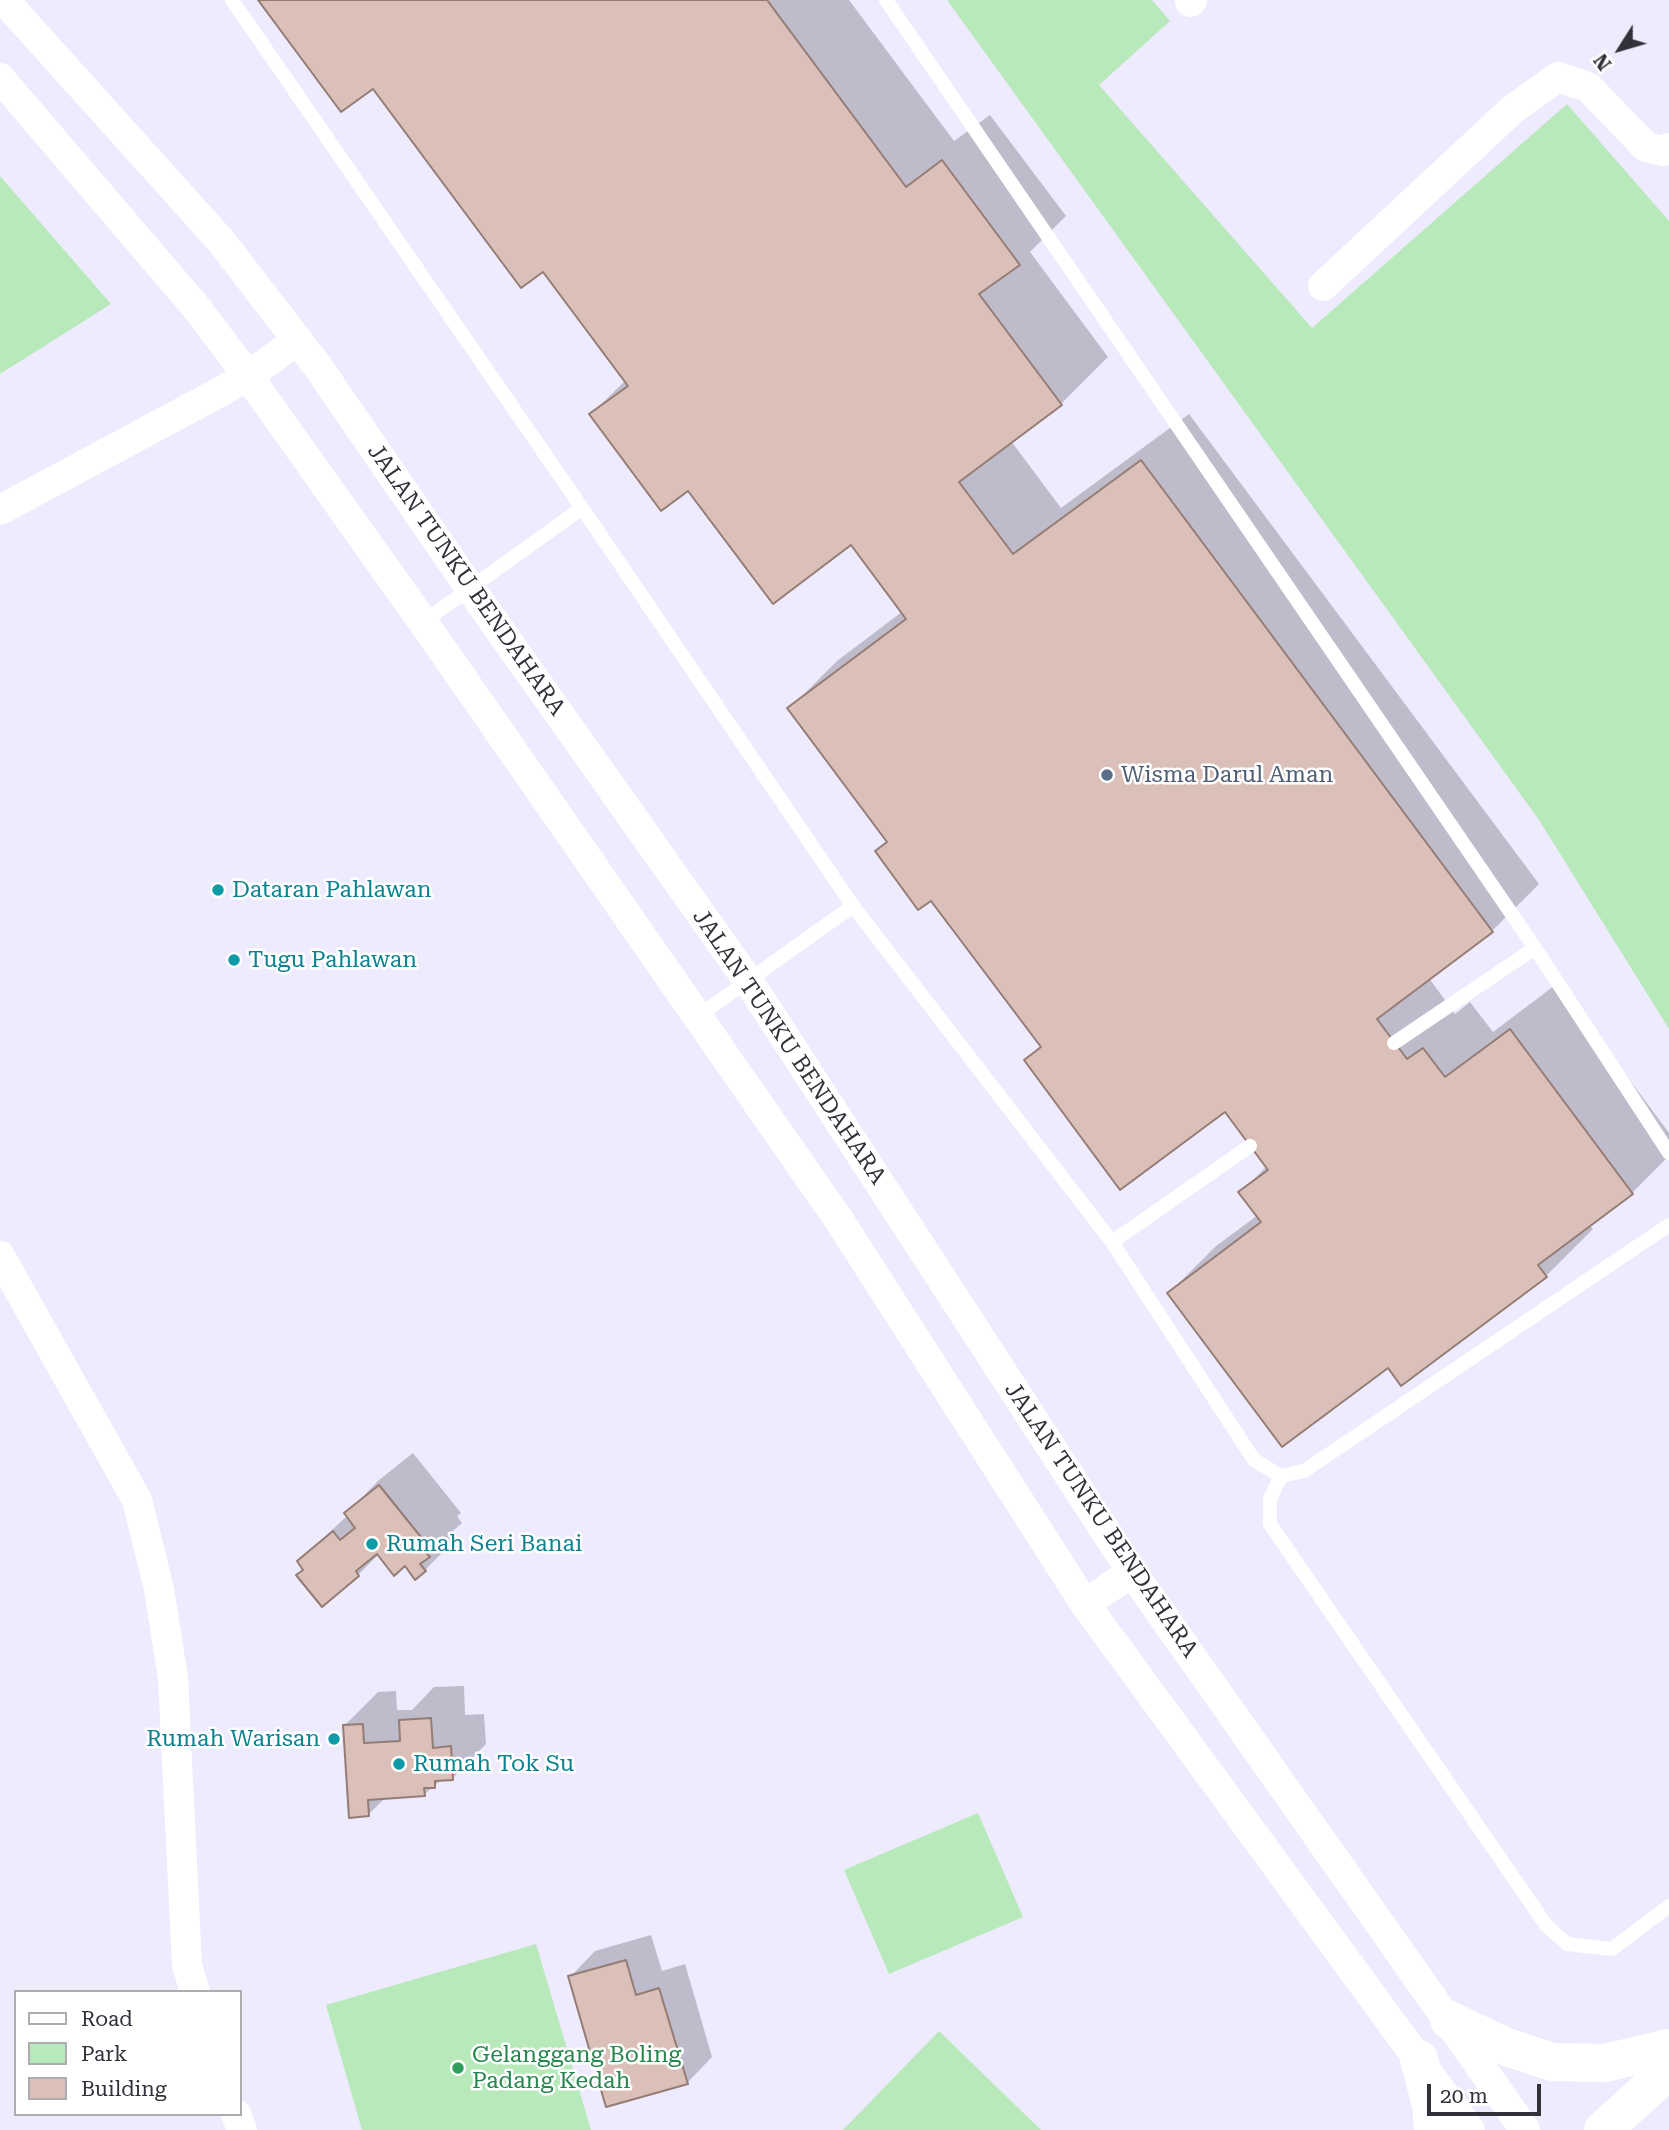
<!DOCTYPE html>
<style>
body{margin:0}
#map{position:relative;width:1669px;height:2130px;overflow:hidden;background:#eeebfe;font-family:"Roboto Serif",serif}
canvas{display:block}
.legend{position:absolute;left:14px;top:1990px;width:228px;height:126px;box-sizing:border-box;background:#fff;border:2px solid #adacb0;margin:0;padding:9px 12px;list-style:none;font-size:21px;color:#323039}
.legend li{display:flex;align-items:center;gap:14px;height:35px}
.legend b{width:35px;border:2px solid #adacb0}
.north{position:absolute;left:1585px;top:14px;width:70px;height:70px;-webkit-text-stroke:5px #fff;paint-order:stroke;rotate:233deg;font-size:19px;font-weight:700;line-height:28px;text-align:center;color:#323039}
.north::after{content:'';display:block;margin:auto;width:24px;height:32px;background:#323039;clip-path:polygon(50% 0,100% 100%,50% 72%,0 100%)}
.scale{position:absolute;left:1427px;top:2084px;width:114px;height:32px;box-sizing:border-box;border:4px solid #323039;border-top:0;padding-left:9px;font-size:21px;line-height:24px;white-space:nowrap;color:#323039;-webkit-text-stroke:5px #fff;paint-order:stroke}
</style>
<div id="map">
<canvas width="1669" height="2130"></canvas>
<ul class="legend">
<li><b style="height:9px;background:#fff"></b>Road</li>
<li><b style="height:19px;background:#b8e9ba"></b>Park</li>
<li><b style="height:19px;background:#dac0b8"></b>Building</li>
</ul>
<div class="north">N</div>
<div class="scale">20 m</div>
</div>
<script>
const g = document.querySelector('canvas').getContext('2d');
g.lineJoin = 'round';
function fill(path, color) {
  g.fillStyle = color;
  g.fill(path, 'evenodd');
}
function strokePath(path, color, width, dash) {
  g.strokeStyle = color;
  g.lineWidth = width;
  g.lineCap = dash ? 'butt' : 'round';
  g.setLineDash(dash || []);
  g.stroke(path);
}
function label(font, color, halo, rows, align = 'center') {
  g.font = font + ' "Roboto Serif",serif';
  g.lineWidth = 5;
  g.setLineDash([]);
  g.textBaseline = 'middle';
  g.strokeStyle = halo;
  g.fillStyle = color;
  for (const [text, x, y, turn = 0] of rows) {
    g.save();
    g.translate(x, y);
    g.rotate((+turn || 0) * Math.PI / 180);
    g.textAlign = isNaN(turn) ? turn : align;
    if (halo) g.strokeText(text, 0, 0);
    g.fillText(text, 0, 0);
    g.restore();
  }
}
const green = new Path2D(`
 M947,0h205l18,21 -71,64 213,243 255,-224 102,117v808l-130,-209z
 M0,176l111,128 -111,70z
 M978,1813l45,104 -134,57 -45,-104z
 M536,1944l55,186h-229l-36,-125z
 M939,2031l102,99h-198z`);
const shadow = new Path2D(`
 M260,0h589l105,141 36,-26 76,101 -36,36 78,105 -47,47 -50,37 50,67 128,-94 350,470 -47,47 -63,47 26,36 15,-12 23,30 65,-49 111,150v23l-37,37 -43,32 4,4 -47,47 -158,90 -219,-73 47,-47 42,-31 -17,-23 26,-26 -42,-57 -199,-49 15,-15 -110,-147 -54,-47 11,-11 -98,-132 47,-47 66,-50 -51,-69 -164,-53 -97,-75 35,-34 -83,-111 -169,-183z
 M413,1453l48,60 -4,3 5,7 -9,8 5,6 -33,33 -46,-16 -21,21 -53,-6 -6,-8 49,-46 -2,-1 33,-34z
 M464,1686l1,29 19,-1 2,30 -33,34 -11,1 -18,16 -38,2 -18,18 -23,-90 33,-33 18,-1 1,19h15l22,-23z
 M651,1935l11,36 23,-7 27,93 -25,26 -117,-106 25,-26z`);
const building = new Path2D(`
 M258,0h509l139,187 36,-27 78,105 -41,29 83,111 -103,77 54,72 128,-94 352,472 -116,87 30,40 16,-11 22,29 65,-48 123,165 -95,71 9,12 -146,109 -13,-18 -106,79 -115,-154 94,-71 -23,-30 30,-22 -43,-58 -105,78 -96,-130 17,-13 -110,-146 -13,9 -43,-59 12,-9 -100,-134 119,-89 -55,-74 -78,59 -85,-113 -27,20 -72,-97 39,-28 -85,-114 -22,16 -148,-199 -32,23z
 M379,1485l50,62 -4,4 5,6 -10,7 6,7 -11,9 -10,-14 -11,10 -17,-22 -21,17 3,5 -37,31 -26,-32 7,-5 -6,-9 36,-30 7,9 15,-12 -11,-15z
 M431,1718l2,30 18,-2 2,34 -18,1v7h-11l1,8 -57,4 1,16 -20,2 -6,-93 20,-1 1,19 36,-2 -1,-21z
 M626,1960l10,35 23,-7 29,96 -82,23 -38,-131z`);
const lane = new Path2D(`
 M232,0l350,508 271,398 259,336 142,218 27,16 23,-5 365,-246
 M886,0l649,948 134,205
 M423,622l159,-114
 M697,1017l156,-111
 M1394,1043l141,-95
 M1112,1242l138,-96
 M1281,1476l-11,23v25l276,401 21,19 45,5 57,-43`);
const street = new Path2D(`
 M4,0l217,241 97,126 152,221 279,394 383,590 393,558
 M1190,2l2,-2
 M0,78l195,228 53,70 175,246 416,598 246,384 385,526
 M1323,286l190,-177 45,-32 30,10 58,60 17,4 6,-3
 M0,510l220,-118 28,-16 50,-36
 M0,1256l137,244 22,89 14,89 14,287 8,27
 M1085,1604l47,-32
 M236,2114l6,16`);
const highway = new Path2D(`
 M1449,2020l55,26 48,16 53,1 64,-15
 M1419,2059l12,46 2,25
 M1603,2130l66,-60`);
const markers = [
 [1107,775,7,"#5c6f8a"],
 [218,890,7,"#0f9aa8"],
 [234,960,7,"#0f9aa8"],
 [372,1544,7,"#0f9aa8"],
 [334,1739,7,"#0f9aa8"],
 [399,1764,7,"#0f9aa8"],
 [458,2068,7,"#2e9e5b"]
];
const streetNames = [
 ["JALAN TUNKU BENDAHARA",466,580,55],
 ["JALAN TUNKU BENDAHARA",789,1047,56],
 ["JALAN TUNKU BENDAHARA",1101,1520,56]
];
const serviceNames = [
 ["Wisma Darul Aman",1121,775]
];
const cultureNames = [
 ["Dataran Pahlawan",232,890],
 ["Tugu Pahlawan",248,960],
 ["Rumah Seri Banai",386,1544],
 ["Rumah Warisan",320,1739,"right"],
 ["Rumah Tok Su",413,1764]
];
const leisureNames = [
 ["Gelanggang Boling",472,2055],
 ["Padang Kedah",472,2081]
];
fill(green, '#b8e9ba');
fill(shadow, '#0003');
fill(building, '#dac0b8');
strokePath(building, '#947b74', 2);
strokePath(lane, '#fff', 14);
strokePath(street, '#fff', 30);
strokePath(highway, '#fff', 38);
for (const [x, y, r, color] of markers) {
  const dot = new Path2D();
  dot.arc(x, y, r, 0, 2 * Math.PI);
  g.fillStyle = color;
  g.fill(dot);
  strokePath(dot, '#fff', 2.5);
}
label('23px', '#323039', '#fff', streetNames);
label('23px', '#4e5e75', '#fff', serviceNames, 'left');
label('23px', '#0d838f', '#fff', cultureNames, 'left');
label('23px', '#27864d', '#fff', leisureNames, 'left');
</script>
